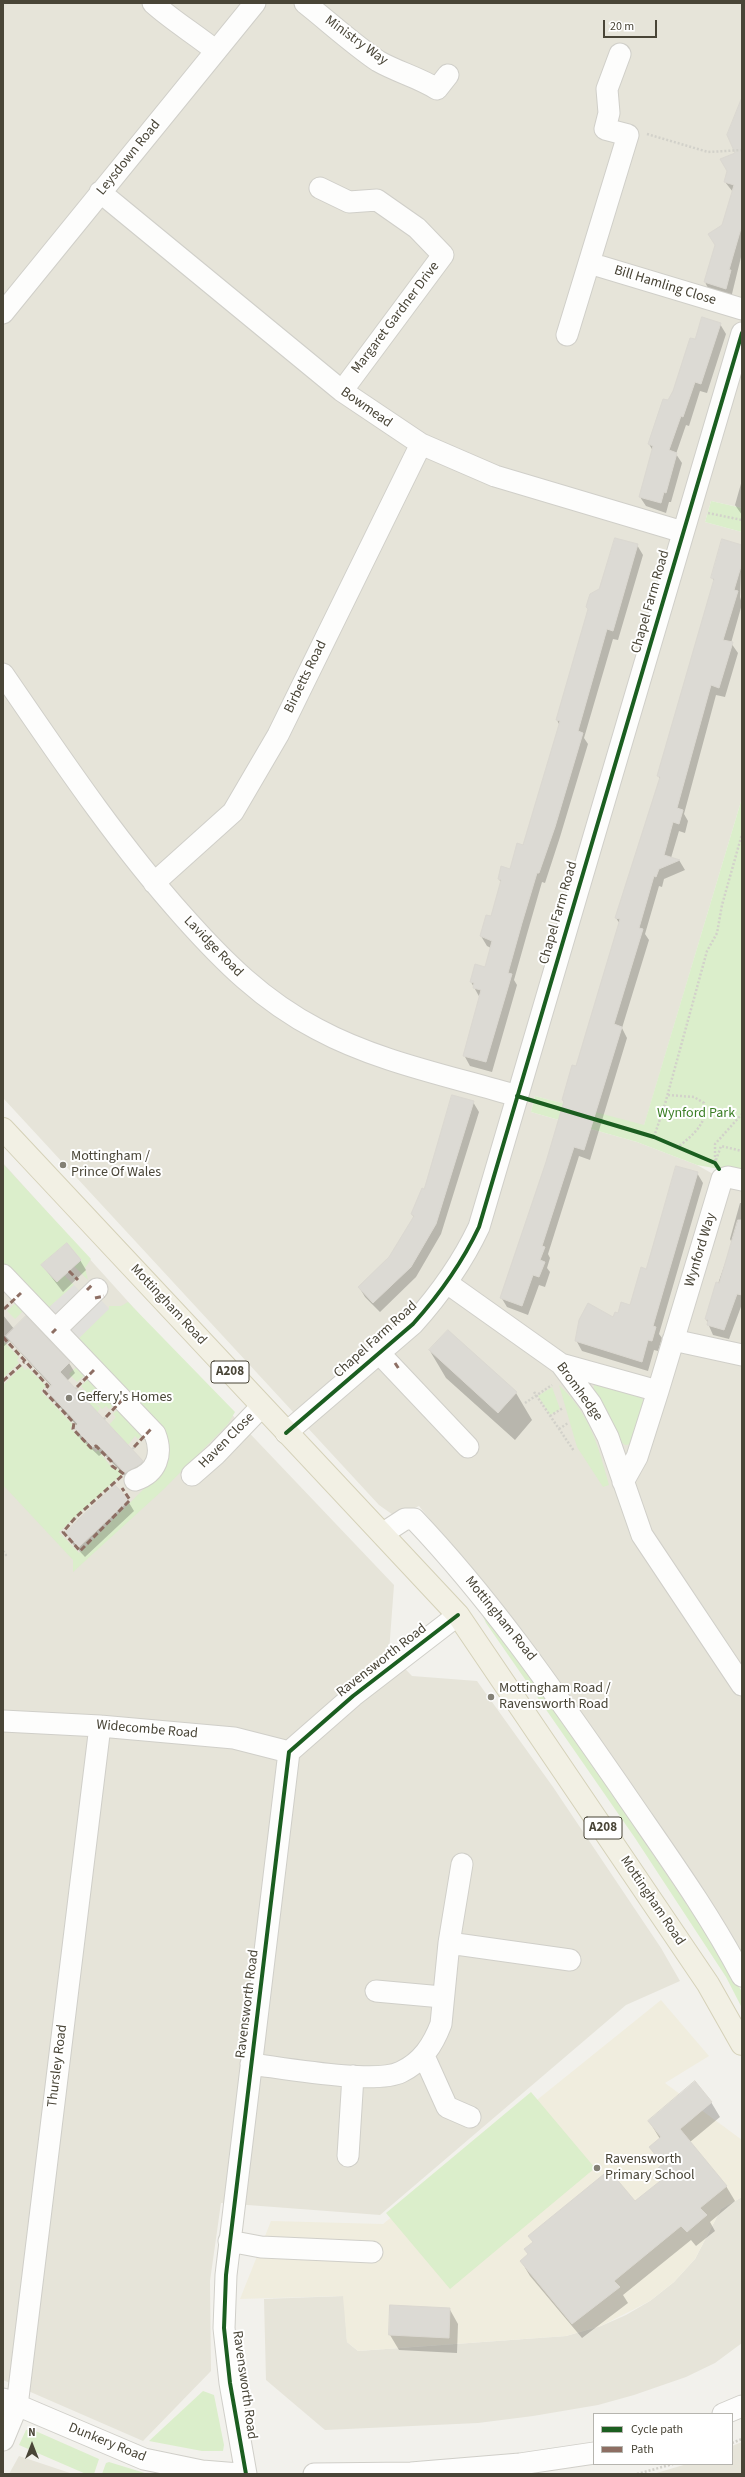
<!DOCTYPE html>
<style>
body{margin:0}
#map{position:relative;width:745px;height:2477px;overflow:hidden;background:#f2f1ec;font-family:"Source Sans 3",sans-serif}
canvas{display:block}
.frame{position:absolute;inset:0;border:4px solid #494537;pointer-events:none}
.legend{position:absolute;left:593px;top:2413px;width:140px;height:52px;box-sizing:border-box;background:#fff;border:1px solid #b6b5af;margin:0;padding:5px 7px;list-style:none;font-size:12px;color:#494537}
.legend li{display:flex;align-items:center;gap:8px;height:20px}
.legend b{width:20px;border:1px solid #b6b5af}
.north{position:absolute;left:12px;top:2425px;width:40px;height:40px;-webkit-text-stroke:3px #fff;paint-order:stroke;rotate:0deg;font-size:11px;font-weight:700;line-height:16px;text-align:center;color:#494537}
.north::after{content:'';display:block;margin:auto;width:14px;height:18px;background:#494537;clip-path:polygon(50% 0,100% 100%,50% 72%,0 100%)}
.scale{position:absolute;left:603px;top:20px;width:54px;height:18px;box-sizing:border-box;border:2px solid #494537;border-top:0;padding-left:5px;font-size:12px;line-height:14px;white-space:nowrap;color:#494537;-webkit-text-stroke:3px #fff;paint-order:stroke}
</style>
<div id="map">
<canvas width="745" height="2477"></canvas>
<div class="frame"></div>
<ul class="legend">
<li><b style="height:5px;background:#1b5e20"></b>Cycle path</li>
<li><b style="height:5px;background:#8d6e63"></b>Path</li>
</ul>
<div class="north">N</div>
<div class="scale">20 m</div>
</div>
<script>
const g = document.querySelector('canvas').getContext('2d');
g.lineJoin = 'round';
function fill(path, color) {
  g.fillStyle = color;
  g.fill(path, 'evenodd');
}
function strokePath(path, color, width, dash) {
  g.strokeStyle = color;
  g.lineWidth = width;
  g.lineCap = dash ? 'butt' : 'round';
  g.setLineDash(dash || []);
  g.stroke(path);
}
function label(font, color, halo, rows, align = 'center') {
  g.font = font + ' "Source Sans 3",sans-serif';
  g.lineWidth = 4;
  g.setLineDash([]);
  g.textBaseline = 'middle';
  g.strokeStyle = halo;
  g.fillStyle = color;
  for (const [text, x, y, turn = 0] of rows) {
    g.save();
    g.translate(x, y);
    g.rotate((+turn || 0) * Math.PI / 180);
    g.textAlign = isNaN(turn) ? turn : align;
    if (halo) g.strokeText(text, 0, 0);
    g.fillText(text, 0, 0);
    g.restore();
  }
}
const residential = new Path2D(`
 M3,3h739v505l-31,-7 -6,21 37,10v266l-98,328 -109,-30 -4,16 106,30 60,23 25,14 20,4v776l-188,-285 -135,-168 -23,11 -17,-12 -376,-407z
 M3,1163l195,216 196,206 -5,67 23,24 65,5 76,106 108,161 19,33 -54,24 -246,210 -159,-12 -11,78 1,90 -68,70 -140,-61z
 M742,2197v146l-27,20 -29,14 -52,18 -36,10 -65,11 -55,7 -153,7 -59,-50 -2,-81 80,-3 3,46 11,9 208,-15 35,-10 25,-11 24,-14 24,-19 21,-23 26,-50z
 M742,2442v32h-89l34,-10h45v-18z
 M19,2456l54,18h-64z`);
const education = new Path2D(`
 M661,2000l48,56 -44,27 77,57v57l-21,12 -26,50 -21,23 -24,19 -49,25 -35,10 -208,15 -11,-9 -4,-46 -103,3 31,-78 112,3z`);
const green = new Path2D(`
 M711,501l31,7v24l-37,-10z
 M742,798v375l-45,-8 -60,-23 -106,-30 4,-16 109,29z
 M3,1164l88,95 -6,9 3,12 -14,-14 8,-6 -15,-17 -26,22 15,17 8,-7 10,10 -28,25 -43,-42z
 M19,1300l8,7 -12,12 -8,-8z
 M128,1302l107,110 -7,12 -64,65 -91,83v-12l-70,-75v-100l19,-19 3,4 3,-2 18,18 -5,5 32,34 -3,3 26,24 2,-2 14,18 7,2 3,4 -63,58 20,21 76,-75 9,-16 -88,-121 33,-33v-2h12z
 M3,1341l16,16 -2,3 2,3 -16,15z
 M81,1363l8,8 -12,11 -8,-8z
 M93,1375l24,26 -8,8 -3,-3 -4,3 -21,-23z
 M597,1381c19,5 42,7 51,26l-15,37 -8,1 -5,-4 -13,-31 -14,-18 1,-7z
 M559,1385c31,29 39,60 50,100l-6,2 -26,-40z
 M552,1387l8,22 -10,6 -12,-19z
 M81,1389l19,19 -3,5 -18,-20 -1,-2z
 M122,1406l24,25 -8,8 -3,-3 -7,9 -19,-20 7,-8 -3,-3z
 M481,1606l115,163 120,179 26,44v16l-16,-31 -91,-139 -149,-215 -6,-13z
 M531,2092l64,76 -145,121 -64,-76z
 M203,2391l11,4 10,50 -1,6h-21l-53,-10z
 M31,2429l68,30 -5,15h-8l-67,-29 7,-15z
 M109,2462l39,12h-46l4,-11z`);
const parking = new Path2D(`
 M74,1285l13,14 8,-6 14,16 -33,32 -30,-31z`);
const shadow = new Path2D(`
 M737,112l5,2v139l-11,45 -21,-6 -5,-10 28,-90 -8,-10 11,-28z
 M720,324l6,10 -19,59 -7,-2 -11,35 -3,-1 -10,29 6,9 -11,39h-2l-3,11 -20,-7 -6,-9 13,-46 -4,-7 47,-103z
 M742,480v35l-7,-10z
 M637,545l6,10 -25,85 -5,-1 -29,99 4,6 -28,93 -15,46 -3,-1 -15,52 -13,46 3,5 -25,87 -22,-6 -6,-11 16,-57 -9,-16 15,-14 5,-20 -4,-2 -6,-10 10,-19 10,-34 -2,-4 12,-9 12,-24 37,-120 -3,-6 43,-130z
 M742,546l-2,51 2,7 -11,39 7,10 -13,44 -9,-2 -32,119 4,7 -3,12 -6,-2 -8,27 8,2 6,10 -21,9 -2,8 -3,-1 -14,48 4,6 -27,88 5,10 -37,122 -11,-4 -31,98 2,4 -3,10 3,4 -5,15 -6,-2 -11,30 -21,-8 -6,-10 46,-135 18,-58 -2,-4 13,-33 44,-143 -4,-6 44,-139 -2,-3 57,-194 -3,-4z
 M473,1102l6,10 -38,122 -25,43 -36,35 -15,-15 -6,-10 31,-29 24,-40 -2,-4z
 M697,1173l6,10 -44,151 3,4 -4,13 -4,-1 -6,21 -66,-20 -6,-11 55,-34 16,-36z
 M740,1203h2v101l-13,35 -16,-4 -7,-16 26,-76 -2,-4z
 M80,1260l6,10 -23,22 -21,-27z
 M3,1315l11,14 12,-11 43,45 6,10 -8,8 75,81 6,9 -17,11 -28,-29 -4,3 -19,-18 -5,-10 2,-2 -23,-25 -6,-10 4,-4 -42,-46 -7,6z
 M448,1332l68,61 16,27 -17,20 -69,-62 -16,-27z
 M128,1501l6,10 -49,46 -13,-14 -6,-10z
 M711,2102l9,15 -30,25 36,44 9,15 -25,21 5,9 -19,15 -5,-6 -68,55 5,8 -46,35 -52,-62 -9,-15 8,-6 5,-12 -4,-7 105,-33 29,-24 -6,-10 4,-3 -12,-19 10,-8 -11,-18z
 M449,2308l9,16 -1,29 -58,-3 -9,-15z`);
const building = new Path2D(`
 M741,100l1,125 -13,45h2l-5,19 -22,-7 11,-37 -7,-11 14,-9 12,-40 -10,-3 3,-11 -7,-12 15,-6 -8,-18z
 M702,317l19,6 -20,61 -6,-2 -12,35 -2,-1 -12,34 8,3 -11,40 -2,-1 -3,11 -22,-6 14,-51 -5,-2 15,-45 5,1 5,-9 17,-53 5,1z
 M615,538l23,6 -25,87 -6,-2 -29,102 5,2 -28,94 -16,46h-2l-15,50 -14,50 4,1 -26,88 -23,-6 18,-66 -8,-2 1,-5 -4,-1 5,-18 10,3 7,-26 -12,-5 6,-21 5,1 10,-36 -3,-1 3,-13 9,3 7,-26 6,2 37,-124 -4,-1 32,-111 -2,-2 2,-7 2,-6 9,-5z
 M722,539l20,6v18l-8,27 4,1 -15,49 10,2 -14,46 -8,-3 -34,123 6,2 -4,14 -6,-2 -9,33 16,5 -21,9 -3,8 -2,-1 -15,52 4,1 -29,95 8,3 -24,78 -14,45 -10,-3 -32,99 3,1 -5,13 5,2 -6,15 -6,-2 -11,31 -22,-8 46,-136 18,-61 -2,-1 10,-35 4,1 44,-147 -5,-1 45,-141 -3,-1 57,-197 -3,-1z
 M452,1095l22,6 -38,123 -25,43 -38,36 -15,-16 31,-30 25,-41 -3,-2 11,-26 2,1z
 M676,1166l22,6 -45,154 3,1 -4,14 -4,-1 -6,22 -67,-21 4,-21 9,-17 25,14 2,-5 3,1 3,-11 9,3 11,-38 5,2z
 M738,1220h4v75l-5,-1 -13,36 -17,-5 1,-5 -3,-1 11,-37 3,1z
 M67,1243l14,17 -24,22 -16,-17z
 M26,1316l44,46 -10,10 83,89 -2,3 -16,9 -28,-29 -4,3 -19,-19 4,-4 -31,-33 5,-6 -46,-49z
 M448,1330l69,62 -19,21 -69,-63z
 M115,1485l14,15 -50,47 -14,-14z
 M695,2081l17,21 -32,27 47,57 -27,22 7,7 -20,17 -6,-6 -67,55 6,6 -48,37 -52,-63 8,-7 -4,-5 9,-7 -5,-6 81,-66 26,31 29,-23 -7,-9 6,-5 -14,-17 12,-10 -13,-16z
 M390,2305l60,3 -1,30 -60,-3z`);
const path = new Path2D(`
 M647,134l61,18 34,-2
 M708,513l34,7
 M668,1095l26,2 10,6c5,21 -13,33 -27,45
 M535,1101l119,36 59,25
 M654,1137l11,-33 42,-153 10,-18 5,-28 20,-71
 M716,1160l5,-14 21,5
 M715,1161v-17l27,-30
 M3,1310l1,-1
 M24,1362l3,-4
 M76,1389l1,-2
 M534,1392l40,59
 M525,1403l27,-18
 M56,1406l3,-3
 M550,1416l13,-8
 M104,1419l2,-2
 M559,1429l9,-6
 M133,1449l1,-2
 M112,1466l4,-3
 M99,1495l2,3
 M75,1518l3,3
 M3,1551l3,4 -3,1
 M732,2443l10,-4
 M637,2474l36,-10`);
const minor = new Path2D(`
 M153,3c20,18 42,31 63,48
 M305,3c24,19 48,41 73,58 19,11 40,16 59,28l11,-14
 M320,188l29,14 28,-2 40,28 26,27 -101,136
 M100,192l242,199 79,53 74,32 188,56
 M589,263l153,46
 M3,313l252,-310
 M567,335l61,-200 -23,-6 4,-16 -2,-24 13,-35
 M3,674c57,83 113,167 180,242 40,45 80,85 134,113 61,33 133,47 200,67
 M154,883l79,-71 45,-77 143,-291
 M3,1275l152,159c8,20 2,39 -20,46
 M447,1283l114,81 30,40 17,33 34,98 100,150
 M56,1329l41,-40
 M673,1340l69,15
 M379,1353l89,94
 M561,1364l97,27
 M286,1433l127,-109c27,-30 49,-61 66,-97l263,-894
 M192,1475l24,-21 46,-48
 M623,1482l14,-25 21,-66 64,-212 6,-2 14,3
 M382,1534l23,-15h9c78,82 141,174 205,266 42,62 88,124 123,191
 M3,1721l97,5 134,12 55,14
 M449,1943l13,-79
 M376,1991l66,6
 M424,2056l23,51 23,10
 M251,2064c32,4 124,21 150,8 21,-10 32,-27 40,-48l8,-81 121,17
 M348,2156l5,-80
 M229,2241l32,6 111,5
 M3,2399l141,60 58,12 37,3
 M723,2414l19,-8
 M3,2440l14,-34 83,-680
 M246,2474l-16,-91 -6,-55 2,-53 63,-523 64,-56 105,-81
 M314,2474l97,-1 109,-9 74,-11`);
const major = new Path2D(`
 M3,1129l455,486 250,369 34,60`);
const quiet = new Path2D(`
 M69,1271l9,9
 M87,1290l6,-6
 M95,1298l9,-2
 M4,1309l17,-16
 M52,1333l4,-4
 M3,1337l45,49 -4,5 30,32 -1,6 18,19 5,-2 15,15 1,5 12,8 -49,44 -12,14 17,19 50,-51 -8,-12
 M395,1363l4,6
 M3,1381l21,-19
 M77,1387l18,-18
 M106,1417l17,-18
 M134,1447l17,-18`);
const cycleway = new Path2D(`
 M517,1096l137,41 61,26 4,6
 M286,1433l127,-109c27,-30 49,-61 66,-97l263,-894
 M246,2474l-16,-91 -6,-55 2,-53 63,-523 64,-56 105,-81`);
const markers = [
 [63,1165,4,"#848176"],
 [69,1398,4,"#848176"],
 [491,1697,4,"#848176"],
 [597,2168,4,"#848176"]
];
const shields = [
 [230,1372,38],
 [603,1828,38]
];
const shieldNames = [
 ["A208",230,1372],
 ["A208",603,1828]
];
const streetNames = [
 ["Ministry Way",356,41,36],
 ["Leysdown Road",129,158,-51],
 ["Bill Hamling Close",665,286,17],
 ["Margaret Gardner Drive",396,318,-53],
 ["Bowmead",366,408,35],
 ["Chapel Farm Road",651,602,-74],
 ["Birbetts Road",306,677,-64],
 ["Chapel Farm Road",559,913,-74],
 ["Lavidge Road",213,947,46],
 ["Wynford Way",701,1250,-73],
 ["Mottingham Road",168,1305,47],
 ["Chapel Farm Road",376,1340,-42],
 ["Bromhedge",579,1392,54],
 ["Haven Close",227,1441,-45],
 ["Mottingham Road",500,1619,51],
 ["Ravensworth Road",382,1661,-38],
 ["Widecombe Road",147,1730,5],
 ["Mottingham Road",652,1901,56],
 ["Ravensworth Road",248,2004,-83],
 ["Thursley Road",58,2066,-83],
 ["Ravensworth Road",244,2385,82],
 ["Dunkery Road",107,2443,22]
];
const parkNames = [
 ["Wynford Park",696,1114]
];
const poiNames = [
 ["Mottingham /",71,1157],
 ["Prince Of Wales",71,1173],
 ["Geffery's Homes",77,1398],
 ["Mottingham Road /",499,1689],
 ["Ravensworth Road",499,1705],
 ["Ravensworth",605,2160],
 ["Primary School",605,2176]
];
fill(residential, '#e6e4d9');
fill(education, '#f0edde');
fill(green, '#dbeecb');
fill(parking, '#e1e0dc');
fill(shadow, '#0003');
fill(building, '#dcdad4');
strokePath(building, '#dbd8d1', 1);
strokePath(minor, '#d0cfc9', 23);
strokePath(major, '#d5d1b8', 24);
strokePath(path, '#d2d1ca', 2.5, [2, 2]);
strokePath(minor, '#fdfdfc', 21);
strokePath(major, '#f2f0e4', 22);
strokePath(quiet, '#8d6e63', 3, [6, 3]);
strokePath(cycleway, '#1b5e20', 4);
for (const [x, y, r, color] of markers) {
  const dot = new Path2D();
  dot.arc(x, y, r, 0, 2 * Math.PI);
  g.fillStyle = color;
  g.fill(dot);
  strokePath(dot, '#fff', 1.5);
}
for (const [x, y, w] of shields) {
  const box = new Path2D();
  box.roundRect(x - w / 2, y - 11, w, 22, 3);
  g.fillStyle = '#fff';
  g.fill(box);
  strokePath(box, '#494537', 1);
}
label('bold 13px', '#494537', null, shieldNames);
label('14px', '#494537', '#fff', streetNames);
label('14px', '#3c7f26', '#fff', parkNames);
label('14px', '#494537', '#fff', poiNames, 'left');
</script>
